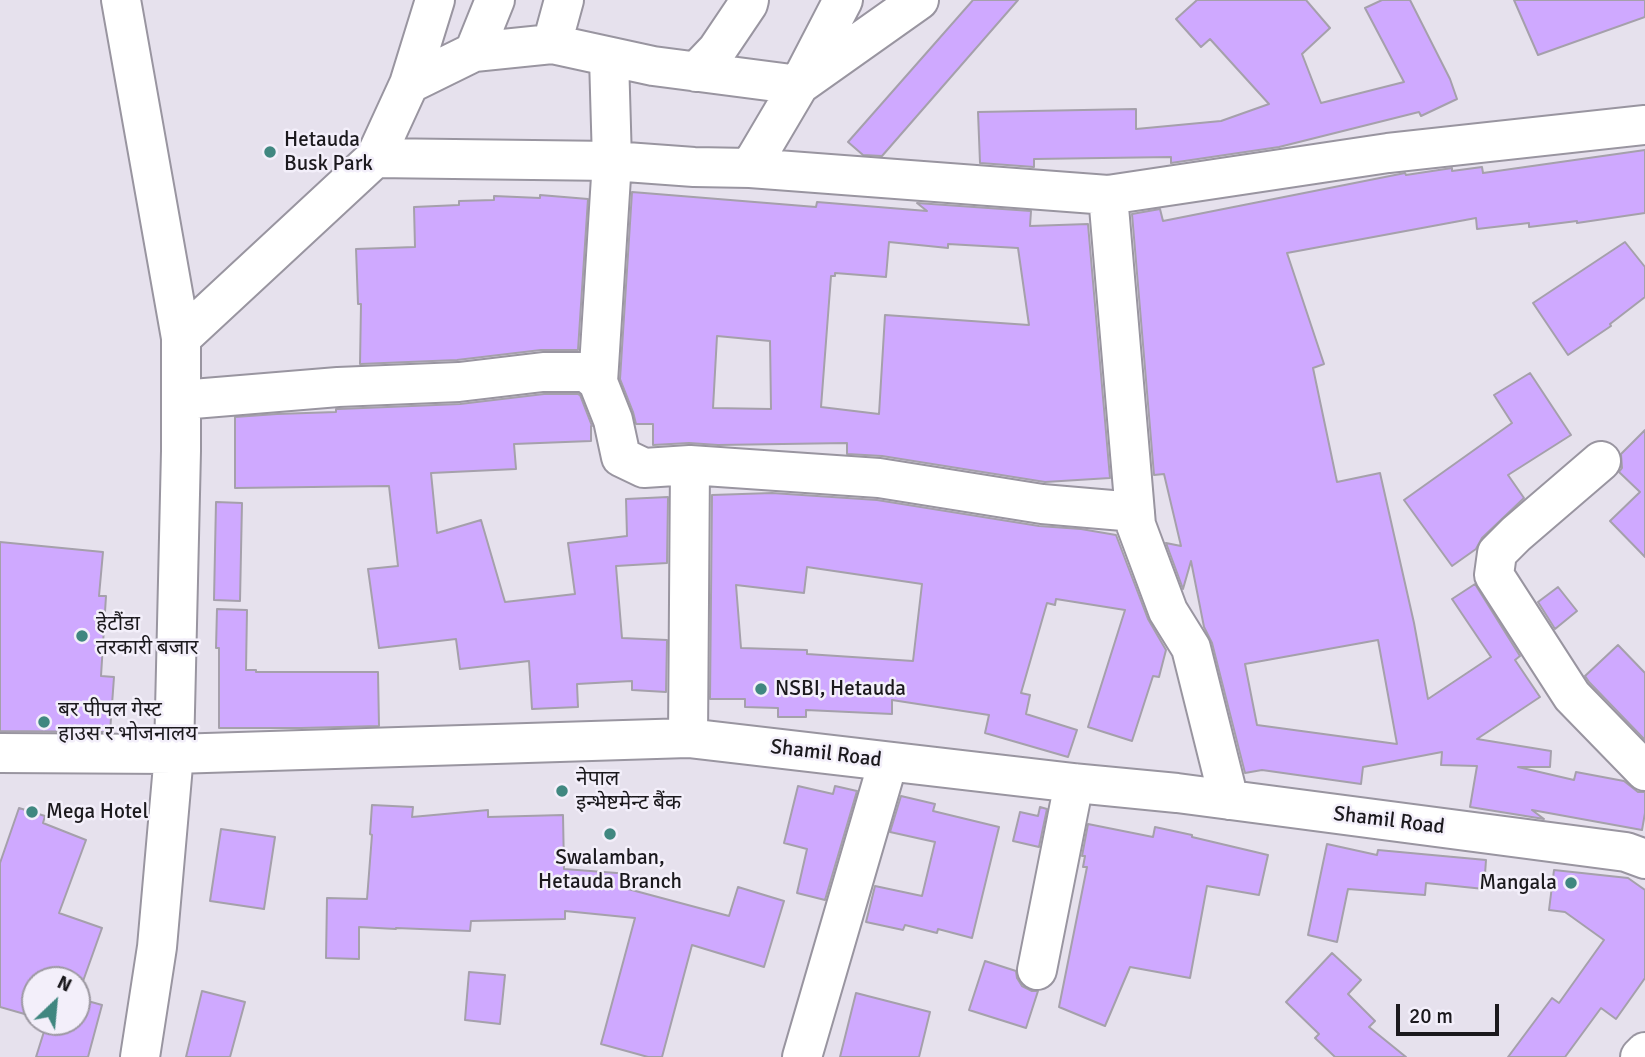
<!DOCTYPE html>
<meta charset="utf-8">
<style>
body{margin:0}
#map{position:relative;width:1645px;height:1057px;overflow:hidden;background:#e6e1ed;font-family:Signika,sans-serif}
canvas{display:block}
.north{position:absolute;left:21px;top:966px;width:70px;height:70px;box-sizing:border-box;background:#f3effa;border:2px solid #9d99a2;border-radius:50%;rotate:26deg;font-size:19px;font-weight:700;line-height:28px;text-align:center;color:#1b191d}
.north::after{content:'';display:block;margin:auto;width:24px;height:32px;background:#408780;clip-path:polygon(50% 0,100% 100%,50% 72%,0 100%)}
.scale{position:absolute;left:1396px;top:1004px;width:103px;height:32px;box-sizing:border-box;border:4px solid #1b191d;border-top:0;padding-left:9px;font-size:21px;line-height:24px;white-space:nowrap;color:#1b191d;-webkit-text-stroke:5px #f3effa;paint-order:stroke}
</style>
<div id="map">
<canvas width="1645" height="1057"></canvas>
<div class="north">N</div>
<div class="scale">20 m</div>
</div>
<script>
const g = document.querySelector('canvas').getContext('2d');
g.lineJoin = 'round';
function fill(path, color) {
  g.fillStyle = color;
  g.fill(path, 'evenodd');
}
function strokePath(path, color, width, dash) {
  g.strokeStyle = color;
  g.lineWidth = width;
  g.lineCap = dash ? 'butt' : 'round';
  g.setLineDash(dash || []);
  g.stroke(path);
}
function label(font, color, halo, rows, align = 'center') {
  g.font = font + ' Signika,"Noto Sans Devanagari",sans-serif';
  g.lineWidth = 5;
  g.setLineDash([]);
  g.textBaseline = 'middle';
  g.strokeStyle = halo;
  g.fillStyle = color;
  for (const [text, x, y, turn = 0] of rows) {
    g.save();
    g.translate(x, y);
    g.rotate((+turn || 0) * Math.PI / 180);
    g.textAlign = isNaN(turn) ? turn : align;
    if (halo) g.strokeText(text, 0, 0);
    g.fillText(text, 0, 0);
    g.restore();
  }
}
const building = new Path2D(`
 M973,0h45l-136,156 -19,-1 -15,-13z
 M1197,0h109l24,28 -28,26 19,49 83,-21 -39,-74 17,-8h28l40,79 7,20 -36,17 -2,-4 -140,35 -108,16v-6l-137,2v8l-54,-4 -2,-51 158,-3v20l85,-8 48,-17 -59,-65 -9,8 -25,-28z
 M1514,0h131v17l-107,38z
 M1645,150v63l-68,10v-2l-48,6v-4l-52,6 -1,-11 -189,35 37,111 -11,4 24,114 43,-9 34,150 14,76 63,-42 -39,-58 23,-15 45,72 -5,4 25,37 -63,42 74,12 -1,16h-32l56,13 2,-8 48,9 14,11h7v21l-3,17 -110,-20 12,9 -74,-12 7,-41 -36,-1 1,-13 -79,15 -2,17 -99,-14 -17,3 -33,-130 -8,-16 -13,-66 -8,28 -17,-46 15,3 -17,-72 -10,1 -22,-261 28,-5 3,12 242,-48 1,2 46,-7v3l30,-4 1,6zM1378,640l19,104 -140,-19 -12,-61z
 M632,192l184,15 1,-5 110,9 -10,-8 114,8 -1,15 58,-2 22,254 -65,4 -163,-26 -35,-2v-11l-129,2 -29,-2 -36,2v-21h-17l-3,-12 -13,-33zM889,242l59,6v-4l70,4 11,77 -144,-10 -6,99 -58,-7 10,-131h4v-3l51,4zM717,336l53,5 1,68 -58,-1z
 M540,195l48,4 -10,151h-37l-84,10 -97,4 1,-60h-3l-2,-55 59,-2 -1,-40 45,-2v-4l35,-1v-4l46,2z
 M1625,242l20,25v30l-35,27 1,2 -43,29 -35,-52z
 M1530,373l41,62 -63,40 16,23 -42,40 -6,11 -24,17 -48,-66 108,-77 -18,-28z
 M544,394h34l2,1 12,31h-1v15l-77,3 2,25 -85,4 6,60 44,-13 24,82 70,-8 -7,-51 59,-7 -1,-37 42,-2 -1,66 -51,3 6,72 45,2 -1,52 -34,-2v-9l-55,3 1,23 -46,2 -3,-48 -69,8 -4,-30 -77,9 -11,-79 30,-3 -9,-80 -154,2v-71l42,-3 59,-2v-3h3l121,-5z
 M1645,430v127l-35,-36 30,-29 -21,-20 3,-4 -1,-14z
 M772,493l105,7 162,26 42,3 35,6 32,84 18,31 -7,27 -6,-1 -21,65 -44,-14 37,-117 -69,-11 -1,6 -8,-2 -26,90 9,2 -4,19 51,16 -9,27 -83,-24 4,-18 -97,-15v14l-86,-4v7h-28v-9l-33,-1v-8h-35l2,-204zM807,567l115,17 -9,77 -106,-7v-4l-66,-2 -5,-63 68,8z
 M216,502l26,1 -2,98 -26,-1z
 M0,542l103,10 -4,44h7l-5,80 13,1 -4,55 -110,-1z
 M1558,587l19,24 -22,18 -17,-27z
 M217,609l30,1 -1,60h10v2h122l1,54 -78,2h-82v-80h-3z
 M1618,645l27,28v67l-56,-58 -4,-6z
 M798,786l35,8 2,-8 22,5 -32,109 -28,-7 10,-44 -23,-6z
 M901,796l34,8 -2,7 66,16 -27,111 -34,-9 -1,4 -32,-8 -2,5 -37,-8 9,-36 47,10 13,-54 -45,-10z
 M372,805l41,2 -1,10 76,-7v7l75,-2 1,54 66,5 -2,15 101,27 9,-29 46,14 -20,66 -72,-22 -30,112h-14l-47,-13 34,-126 -70,-7v8l-94,2 -1,10 -74,-3v1l-37,-2v32l-33,-1 1,-60 40,1 5,-64 -2,-1z
 M1040,807l7,2 -8,38 -26,-6 7,-29 18,4z
 M19,808l26,8 -2,7 43,17 -27,73 43,15 -25,70 25,7 -14,52h-52l11,-35h30v-42h-42v37l-35,-10v-144z
 M1088,824l65,13 2,-10 37,8v2l76,18 -9,40 -52,-9 -17,92 -60,-11 -25,59 -46,-19 28,-140h-4l2,-11h-3z
 M221,829l54,8 -11,72 -54,-8z
 M1327,844l50,11 1,-5 108,10 -2,29 -58,-6 -1,12 -77,-6 -11,53 -29,-7z
 M1554,870l74,8 17,12v88l-29,41 -15,-11 -36,49h-57l44,-59 7,5 45,-63 -39,-28 -16,-2z
 M1332,953l29,27 -13,14 27,27 -6,6 37,30h-71l-20,-19 4,-4 -33,-32z
 M985,961l31,10 1,7 5,8 10,5h6l-12,37 -57,-18z
 M469,972l36,3 -5,49 -35,-4z
 M202,991l43,11 -15,55h-44z
 M856,993l74,19 -11,45h-79z`);
const minor = new Path2D(`
 M121,0l60,338v113l-7,303 -17,193 -17,110
 M552,44l12,-44
 M474,52l21,-52
 M696,72l21,-22 31,-46 1,-4
 M409,84l65,-32 78,-8 101,22 146,19 120,-85
 M375,158l34,-74 26,-84
 M750,168l49,-83 44,-85
 M1108,195l28,330 32,86 23,37 38,152
 M181,338l194,-180 237,3 82,6 56,1 358,27 280,-42 257,-28
 M598,382l14,-221 -3,-103
 M181,400l157,-13 121,-5 84,-10h43l12,10 15,38 8,37 23,11 46,-3 189,13 163,26 93,8
 M1601,461l-85,73 -19,19 -3,22 78,121 73,75
 M688,738l2,-273
 M0,753l174,1 514,-16 386,45 103,10 449,59 19,7
 M1037,970l37,-187
 M802,1057l86,-295`);
const highway = new Path2D(`
 M1640,1057l5,-5`);
const markers = [
 [270,152,7,"#408780"],
 [82,636,7,"#408780"],
 [761,689,7,"#408780"],
 [44,722,7,"#408780"],
 [562,791,7,"#408780"],
 [32,812,7,"#408780"],
 [610,834,7,"#408780"],
 [1571,883,7,"#408780"]
];
const poiNames = [
 ["Hetauda",284,140],
 ["Busk Park",284,164],
 ["हेटौंडा",96,624],
 ["तरकारी बजार",96,648],
 ["NSBI, Hetauda",775,689],
 ["बर पीपल गेस्ट",58,710],
 ["हाउस र भोजनालय",58,734],
 ["नेपाल",576,779],
 ["इन्भेष्टमेन्ट बैंक",576,803],
 ["Mega Hotel",46,812],
 ["Swalamban,",610,858,"center"],
 ["Hetauda Branch",610,882,"center"],
 ["Mangala",1557,883,"right"]
];
const streetNames = [
 ["Shamil Road",826,754,7],
 ["Shamil Road",1389,821,7]
];
fill(building, '#cfa9ff');
strokePath(building, '#a5a0ab', 2);
strokePath(minor, '#9995a0', 42);
strokePath(highway, '#9995a0', 42);
strokePath(minor, '#fff', 38);
strokePath(highway, '#fff', 38);
for (const [x, y, r, color] of markers) {
  const dot = new Path2D();
  dot.arc(x, y, r, 0, 2 * Math.PI);
  g.fillStyle = color;
  g.fill(dot);
  strokePath(dot, '#f3effa', 2.5);
}
label('21px', '#1b191d', '#f3effa', poiNames, 'left');
label('21px', '#1b191d', '#f3effa', streetNames);
</script>
